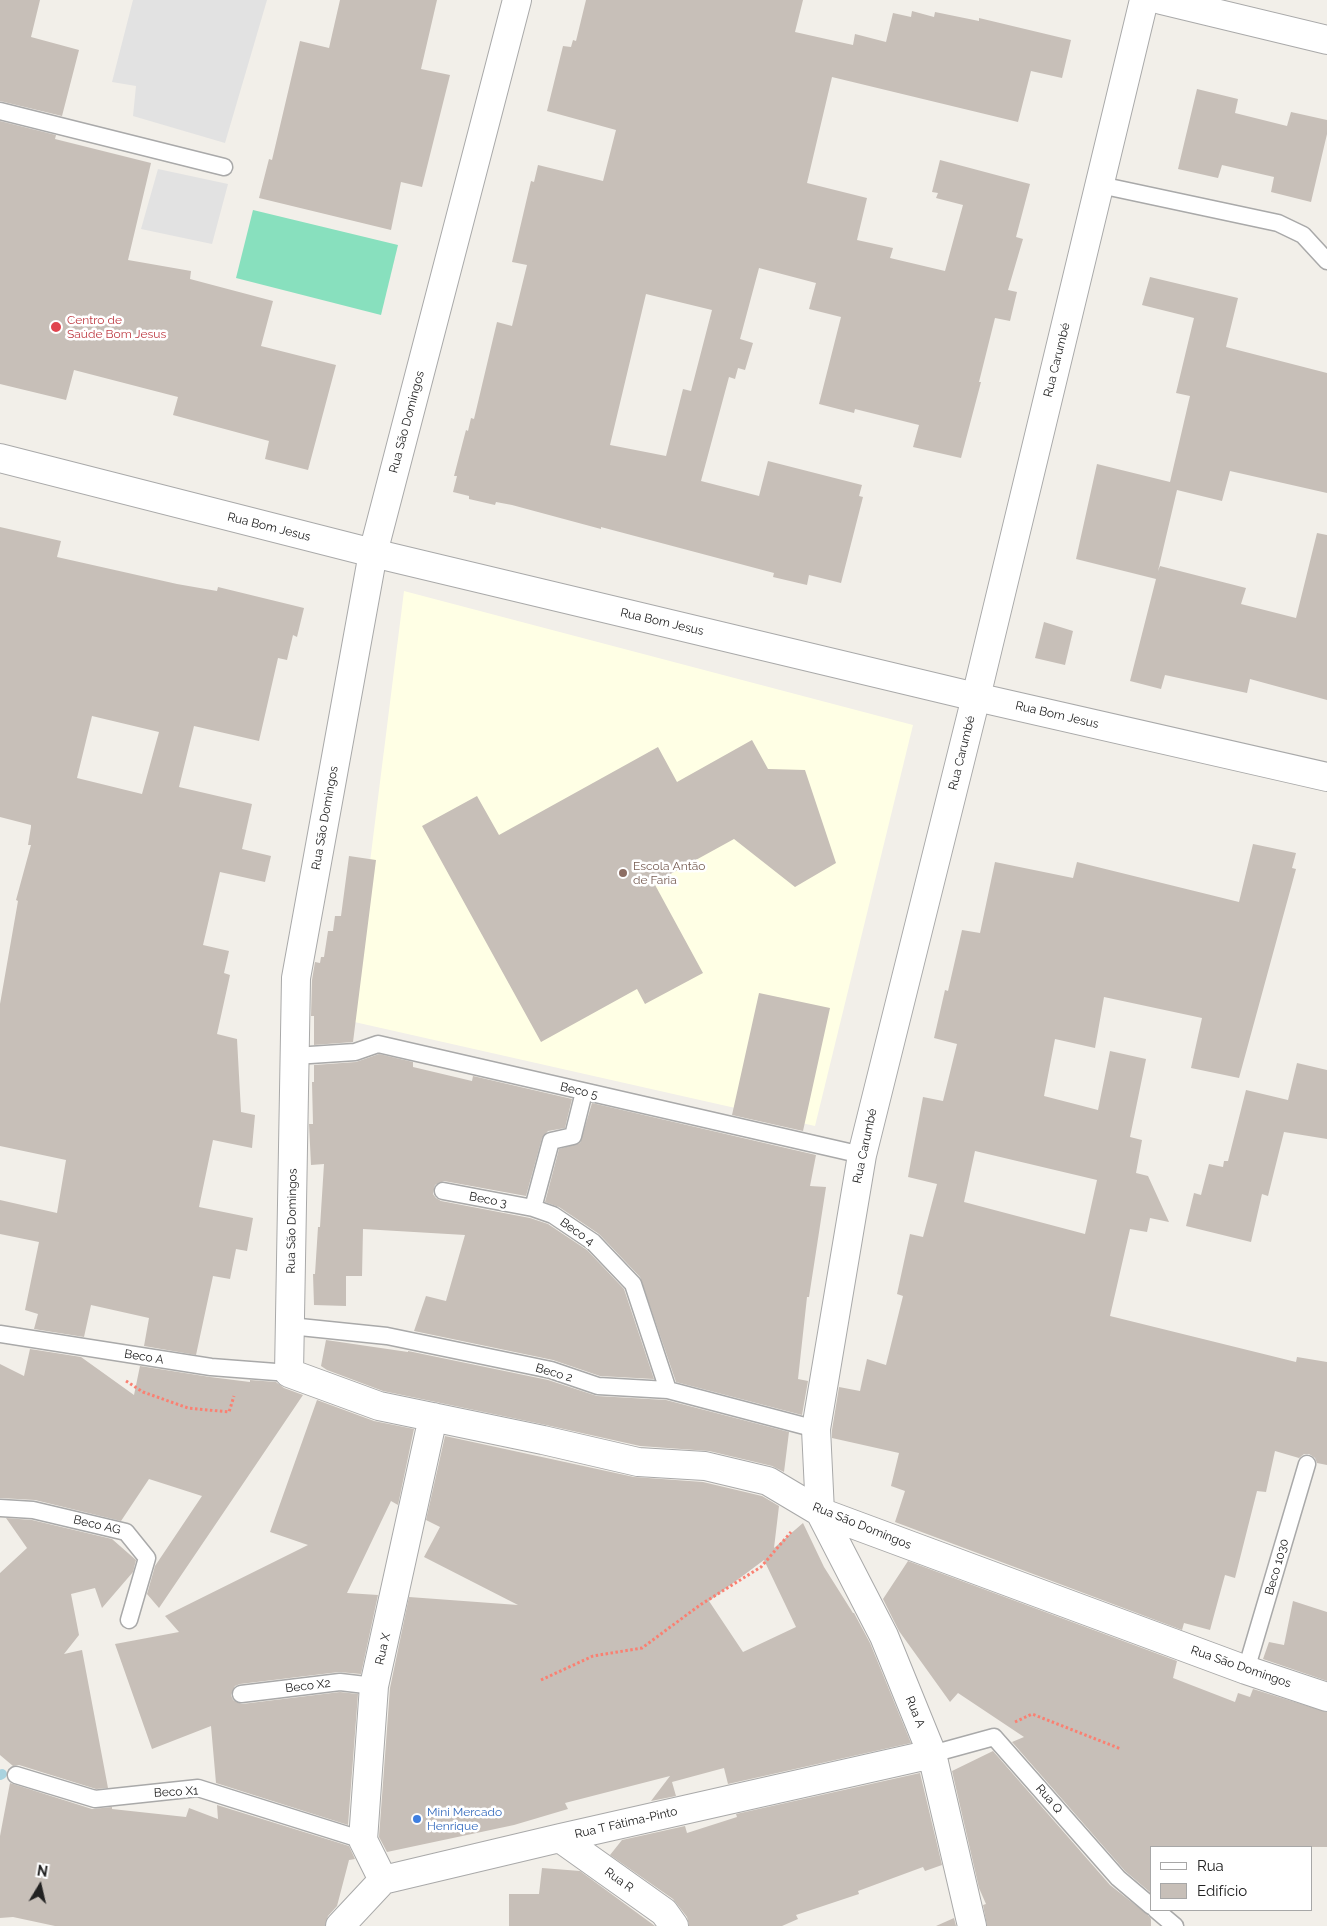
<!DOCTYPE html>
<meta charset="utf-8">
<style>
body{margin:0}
#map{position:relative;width:1327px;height:1926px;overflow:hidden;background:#f2efe9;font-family:Raleway,sans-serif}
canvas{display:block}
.legend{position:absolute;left:1150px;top:1846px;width:162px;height:65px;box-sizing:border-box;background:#fff;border:1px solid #a7a7a7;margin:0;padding:6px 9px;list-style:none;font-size:15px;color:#222}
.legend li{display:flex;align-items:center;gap:10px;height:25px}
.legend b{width:25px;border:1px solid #a7a7a7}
.north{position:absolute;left:15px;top:1861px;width:50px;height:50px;-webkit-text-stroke:4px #fff;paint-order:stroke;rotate:9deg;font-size:14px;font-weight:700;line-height:20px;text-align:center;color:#222}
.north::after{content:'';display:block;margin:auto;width:18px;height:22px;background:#222;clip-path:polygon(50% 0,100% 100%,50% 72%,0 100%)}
</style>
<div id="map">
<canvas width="1327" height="1926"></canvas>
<ul class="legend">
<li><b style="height:6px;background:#fff"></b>Rua</li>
<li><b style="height:14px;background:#c7bfb8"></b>Edifício</li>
</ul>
<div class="north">N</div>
</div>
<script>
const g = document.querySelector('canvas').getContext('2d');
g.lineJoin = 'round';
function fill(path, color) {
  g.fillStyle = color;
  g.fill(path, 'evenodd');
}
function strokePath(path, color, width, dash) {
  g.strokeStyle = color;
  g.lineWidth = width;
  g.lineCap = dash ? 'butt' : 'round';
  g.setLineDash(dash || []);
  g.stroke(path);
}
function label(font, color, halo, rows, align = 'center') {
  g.font = font + ' Raleway,sans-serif';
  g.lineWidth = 5;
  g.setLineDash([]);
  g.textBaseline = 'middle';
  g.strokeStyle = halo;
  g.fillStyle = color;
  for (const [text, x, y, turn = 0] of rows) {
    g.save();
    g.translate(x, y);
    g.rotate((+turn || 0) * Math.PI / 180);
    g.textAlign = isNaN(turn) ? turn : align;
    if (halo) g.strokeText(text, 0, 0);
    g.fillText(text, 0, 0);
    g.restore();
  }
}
const education = new Path2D(`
 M404,591l509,134 -98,401 -465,-105z`);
const pitch = new Path2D(`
 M253,210l145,35 -17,70 -145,-37z`);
const parking = new Path2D(`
 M133,0h134l-42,143 -92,-27 3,-30 -24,-4z
 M158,169l70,15 -16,60 -71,-15z`);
const stream = new Path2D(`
 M0,1775l2,-1`);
const building = new Path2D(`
 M0,0h40l-9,37 48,13 -17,66 -62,-15z
 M340,0h97l-16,69 29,6 -28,112 -21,-5 -10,48 -132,-32 10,-39 3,1 28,-119 29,7z
 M586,0h217l-8,32 58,13 2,-11 31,8 7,-29 18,4 1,-6 22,6 1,-5 44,9v-3l92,22 -9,38 -31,-7 -13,51 -186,-45 -25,106 60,15 -10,42 36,8 -3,10 55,13 18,-66 -27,-7 2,-5 -6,-1 8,-32 90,24 -14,53 7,2 -15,51 9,2 -7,29 -15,-3 -16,64h2l-20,76 -48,-11 6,-22 -64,-16 -1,4 -35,-9 22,-87 -32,-8 7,-26 -57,-15 -19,71 13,4 -8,27 -7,-2 -3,11 -6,-2 -28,104 58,15 9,-35 94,24 -3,11 4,1 -22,86 -32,-8 -2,10 -34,-8 1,-4 -173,-46v2l-89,-24 -16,-3 -1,3 -26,-6v-3l-16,-4 4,-16h-3l12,-46 2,1 3,-13 3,1 23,-97 15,4 15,-61 -15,-3 19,-81 3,1 4,-17 65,16 13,-51 -69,-19 16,-65 8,1 2,-7 3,1zM646,294l66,16 -21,81 -8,-2 -17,67 -56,-11z
 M1197,89l41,10 -3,14 52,13 4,-14 36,8v14l-16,68 -40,-10 3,-15 -52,-12 -4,13 -40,-9z
 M0,121l56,14 -1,4 96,24 -23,97 63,11 -1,8 83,22 -12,45 75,19 -28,105 -43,-11 4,-18 -96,-26 5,-18 -104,-27 -8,30 -66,-16z
 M1150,277l88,21 -12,49 101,26v120l-97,-22 -8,30 -45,-11 -19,81 2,-5 86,22 -5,16 55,14 21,-85 10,2v165l-77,-21 -3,14 -82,-18 -4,14 -31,-8 26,-102 -80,-20 21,-95 73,18 20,-86 -14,-3 18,-75 -52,-13z
 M0,527l61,14 -4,16 120,27 40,7 1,-4 86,21 -7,29 -4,-2 -6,25 -9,-2 -19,83 -65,-15 -15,61 73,17 -10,45 29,7 -6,26 -45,-10 -17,73 26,6 -5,22 6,2 -13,59 20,5 4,73 14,3 -3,33 -39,-8 -14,67 54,11 -6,33 -11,-2 -6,30 -17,-3 -17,79 -52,-9 5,-28 -58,-13 -7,32 -50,-8 4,-15 -13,-4 14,-68 -39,-8v-34l57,13 9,-53 -66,-14v-142l18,-103 -2,-1 15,-55h-3l3,-18v-2l-31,-8zM92,716l67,16 -17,62 -65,-16z
 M1044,622l29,9 -8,34 -30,-7z
 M752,740l16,29 37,1 31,93 -41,24 -61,-48 -80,44 49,90 -58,31 -8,-15 -96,53 -119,-216 55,-30 22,39 159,-88 19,35z
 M1253,844l43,9 -4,15 4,1 -57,209 -48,-10 11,-50 -98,-21 -9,51 -40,-9 -11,57 54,14 12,-59 36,8 -16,78 12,3 -6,33 12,3 21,46 -19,-4 -3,14 -17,-3 -20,87 186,46 1,-5 30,5v103l-10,-2 -2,-5 -6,-4h-5l-5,4 -24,-7 -9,41 -9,-1 -22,87 -10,-3 -15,55 -26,-7 -2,7 -287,-108 10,-31 -14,-5 8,-33 -67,-15v-8l7,-43 21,4 7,-32 19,6 17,-69 -6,-2 13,-60 13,3 14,-53 -29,-7 15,-80 20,4 14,-57 -23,-6 11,-48 3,1 14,-61 18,3 15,-71 78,16 4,-16 162,40zM975,1151l122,29 -12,54 -121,-32z
 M349,856l27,4 -23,182 -39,3v-29h-3l1,-36 3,-18 5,1 1,-6h3l4,-26h5l2,-15h6z
 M759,993l71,15 -27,123 -71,-16z
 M379,1054l34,8v5l59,14 1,-5 99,23 -7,29 -17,3 -6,7 -16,58 -82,-15 -9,4 -2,9 3,4 5,3 89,17 18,6 39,26 37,39 30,90 -54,-3 -47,-16 -139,-29 12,-35 20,5 19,-66 -102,-6 -1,47h-16v30l-32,-1 -1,-31h2l3,-47h2l4,-63 -13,1 -2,-41h4l-1,-42h2v-17l42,-3z
 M1297,1063l30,7v69l-43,-7 -16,64 -6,-2 -11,48 -65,-16 8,-33 7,2 8,-31 14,3 1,-6h4l18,-71 42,10z
 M592,1103l224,52 -6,31 16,1 -17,110h-2l-9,82 10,2 -6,34 -126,-33 -36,-105 -41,-43 -40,-27 -14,-5 14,-53 21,-6z
 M326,1340l82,12v-1l140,29 49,16 69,4 123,32 -5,40 -12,-6 -63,-15 -69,-5 -94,-21 -163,-34 -56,-21 -6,-4z
 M30,1349l51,8 53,38 6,-29 70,11 40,5v-2l26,2 8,6 19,7 -144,213 -12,-14 8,-28 47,-70 -53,-17 -28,42 -86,-21 -35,-2v-134l24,12z
 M317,1400l57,21 40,8 -16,76 -7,-4 -44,92 31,2 -17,79 -22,-2 -99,12 -5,2 -4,9 2,5 9,4 98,-12 18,2 -10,131 -132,-42 -5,-57 -59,23 -37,-105 64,-12 -14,-16 143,-71 -38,-13z
 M445,1436l189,41 69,5 59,14 17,10 -5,42 29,-25 21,44 29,46h1l16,30 41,100 -183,41 -4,-16 -52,14 4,14 -25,5 19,-25 -105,27 3,6 -54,16 -127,27 -8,-15 11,-149 19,-91 109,8 -94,-48 16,-30 -14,-7zM764,1560l32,67 -53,25 -34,-51z
 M6,1518l26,2 80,19 24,21 -3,12 -31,36 -7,-20 -24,6 8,41 -15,19 18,-4 26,138 -12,1 -77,-24 -6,1 -13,-11v-182l27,-25z
 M908,1561l269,100 -4,17 62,24 3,-9 12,4 3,-8 74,23v135h-176v46l-26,-22 -113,-129 12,-5 -66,-44 -8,9 -51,-71 -16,-32z
 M1293,1601l34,11v69l-64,-22 6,-17 15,3z
 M993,1751l117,134 38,30 3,4v7h-164l-4,-21 3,-1 -7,-16 -27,-117z
 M920,1773l22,92 -17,6 -2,-4 -65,24 1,3 -63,21 2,4 -16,7h-93l-2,-9 -14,-18 -63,-44 12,-15 63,-14 2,7 50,-16 -1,-3z
 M10,1783l82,26 20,-2v2l74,8 3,-9 29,11 -1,-14 132,41 6,13 -6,1 -12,46 -9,10 -3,10h-270l-42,-9 -13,1v-82z
 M542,1868l38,3 75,55h-146v-32h30z
 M954,1918l2,8h-20z`);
const path = new Path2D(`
 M126,1381l17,11 45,16 41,4 5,-16
 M541,1680l52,-24 49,-8 58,-43 61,-38 30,-35
 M1015,1722l17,-8 89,35`);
const service = new Path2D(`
 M0,111l224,56
 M1100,185l178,38 25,12 24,26
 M295,1056l60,-4 23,-8 484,111
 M584,1092l-11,44 -22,5 -18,67 20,7 40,27 40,42 35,106
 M443,1191l90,17
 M290,1326l97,10 164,34 47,16 70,4 148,39
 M0,1334l211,33 78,6
 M0,1508l33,2 93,22 21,26 -18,62
 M1246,1670l61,-206
 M241,1694l99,-12 34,4
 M932,1754l62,-17 124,141 33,28
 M16,1775l79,24 103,-11 165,52
 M1156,1910l19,16`);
const minor = new Path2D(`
 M517,0l-144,553 -77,425 -7,395 90,33 164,34 95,22 67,4 63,15 52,31 426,158 81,27
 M560,1838l104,74 10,14
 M383,1880l-20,-40 11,-154 59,-269
 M340,1926l43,-46 177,-42 372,-84
 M972,1926l-40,-172 -48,-118 -64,-124 -4,-83 46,-274 114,-458 168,-697`);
const tertiary = new Path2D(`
 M1161,0l166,40
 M0,458l373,95 603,144 351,80`);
const markers = [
 [56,327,6,"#e0444e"],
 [623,873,5,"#8d6e63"],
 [417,1819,5,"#3f7fe0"]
];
const healthNames = [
 ["Centro de",67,320],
 ["Saúde Bom Jesus",67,334]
];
const streetNames = [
 ["Rua Carumbé",1057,360,-76],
 ["Rua São Domingos",407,422,-75],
 ["Rua Bom Jesus",269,527,14],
 ["Rua Bom Jesus",662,622,13],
 ["Rua Bom Jesus",1057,715,13],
 ["Rua Carumbé",962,753,-76],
 ["Rua São Domingos",325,818,-80],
 ["Beco 5",579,1091,13],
 ["Rua Carumbé",865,1146,-78],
 ["Beco 3",488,1200,11],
 ["Rua São Domingos",292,1221,-89],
 ["Beco 4",577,1232,35],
 ["Beco A",144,1357,9],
 ["Beco 2",554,1373,16],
 ["Beco AG",97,1525,13],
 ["Rua São Domingos",862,1526,22],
 ["Beco 1030",1277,1567,-74],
 ["Rua X",383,1649,-77],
 ["Rua São Domingos",1241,1667,19],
 ["Beco X2",308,1686,-7],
 ["Rua A",915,1712,68],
 ["Beco X1",176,1792,-3],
 ["Rua Q",1049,1799,49],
 ["Rua T Fátima-Pinto",626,1823,-13],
 ["Rua R",619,1880,36]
];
const educationNames = [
 ["Escola Antão",633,866],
 ["de Faria",633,880]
];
const shopNames = [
 ["Mini Mercado",427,1812],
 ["Henrique",427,1826]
];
fill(education, '#ffffe5');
fill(pitch, '#88e0be');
fill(parking, '#e2e2e2');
strokePath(stream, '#aad3df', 10);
fill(building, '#c7bfb8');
strokePath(service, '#a9a9a9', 19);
strokePath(minor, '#a9a9a9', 30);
strokePath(tertiary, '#a9a9a9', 30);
strokePath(path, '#fa8072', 3, [2.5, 2.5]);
strokePath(service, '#fff', 16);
strokePath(minor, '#fff', 28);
strokePath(tertiary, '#fff', 28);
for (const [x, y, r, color] of markers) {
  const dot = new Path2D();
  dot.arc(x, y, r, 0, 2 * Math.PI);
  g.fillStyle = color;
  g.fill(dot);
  strokePath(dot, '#fff', 2);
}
label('12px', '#be3a42', '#fff', healthNames, 'left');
label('12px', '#222', '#fff', streetNames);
label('12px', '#785e54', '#fff', educationNames, 'left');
label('12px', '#366cbe', '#fff', shopNames, 'left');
</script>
